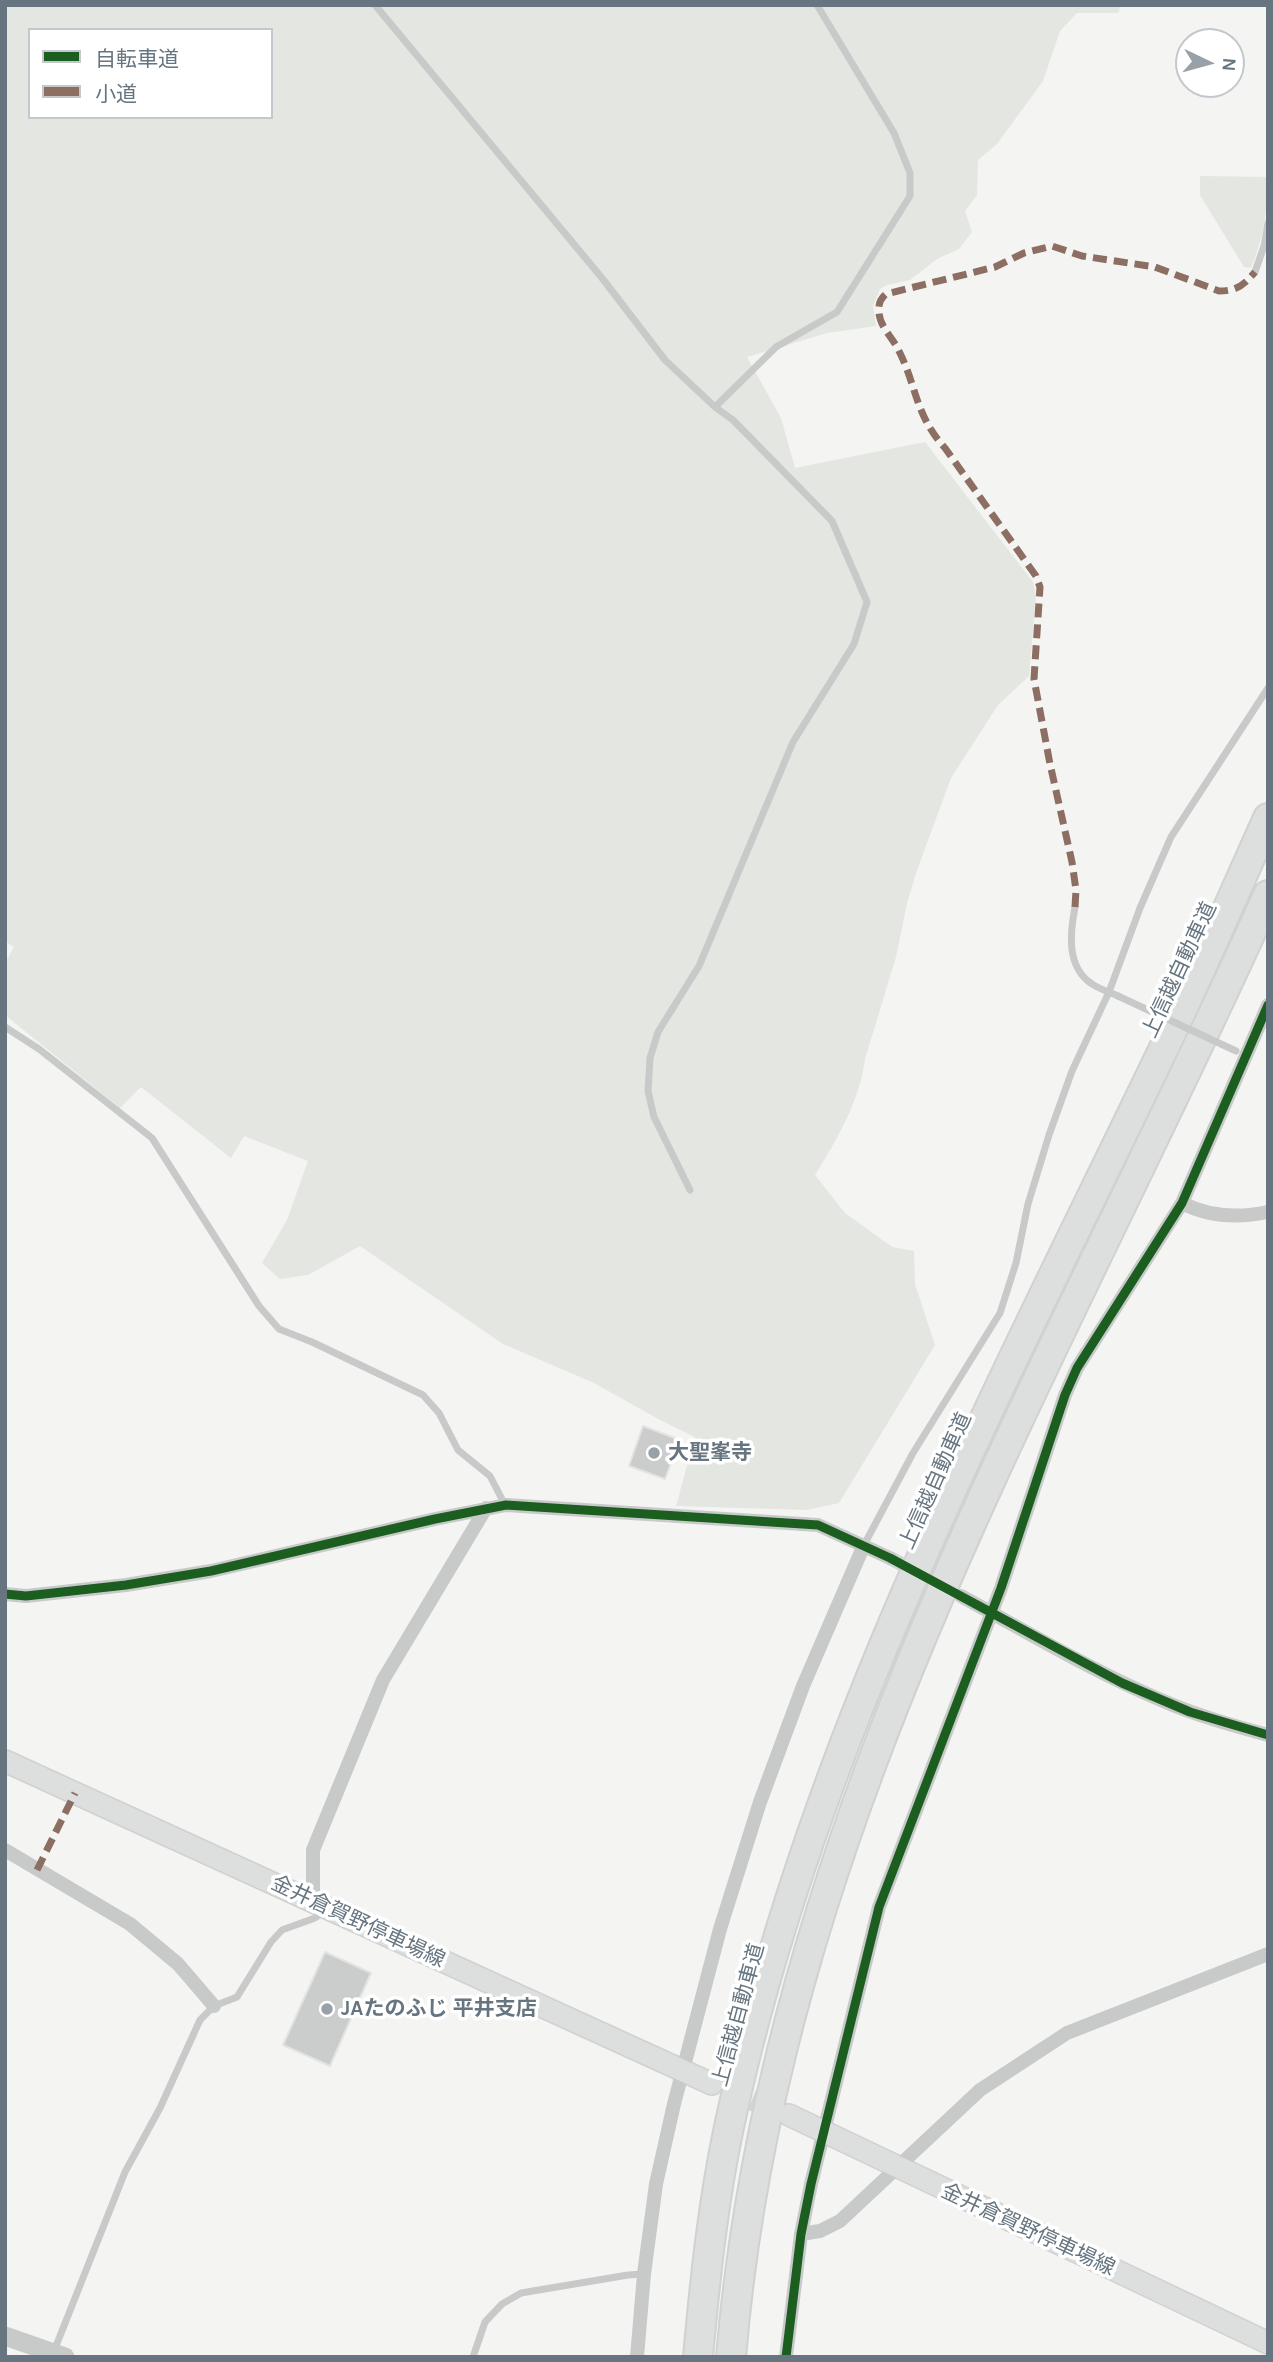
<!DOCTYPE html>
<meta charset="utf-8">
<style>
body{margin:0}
#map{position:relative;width:1273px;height:2362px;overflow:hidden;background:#f4f4f2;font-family:Karla,"Noto Sans JP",sans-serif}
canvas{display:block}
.frame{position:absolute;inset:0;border:7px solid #667580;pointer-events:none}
.legend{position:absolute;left:28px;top:28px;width:245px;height:91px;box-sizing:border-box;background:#fff;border:2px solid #c2c8cc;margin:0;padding:9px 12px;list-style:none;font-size:21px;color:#667580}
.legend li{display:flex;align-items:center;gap:14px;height:35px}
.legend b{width:35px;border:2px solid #c2c8cc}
.north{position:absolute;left:1175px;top:28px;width:70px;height:70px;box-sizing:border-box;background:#fff;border:2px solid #c2c8cc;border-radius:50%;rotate:95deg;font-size:19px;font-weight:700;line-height:28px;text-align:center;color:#667580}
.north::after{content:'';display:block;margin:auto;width:24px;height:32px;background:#98a1a8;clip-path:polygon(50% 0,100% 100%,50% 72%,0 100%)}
</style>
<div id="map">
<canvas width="1273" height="2362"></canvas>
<div class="frame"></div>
<ul class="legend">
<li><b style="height:9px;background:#1b5e20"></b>自転車道</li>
<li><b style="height:9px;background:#8d6e63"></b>小道</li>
</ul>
<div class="north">N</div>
</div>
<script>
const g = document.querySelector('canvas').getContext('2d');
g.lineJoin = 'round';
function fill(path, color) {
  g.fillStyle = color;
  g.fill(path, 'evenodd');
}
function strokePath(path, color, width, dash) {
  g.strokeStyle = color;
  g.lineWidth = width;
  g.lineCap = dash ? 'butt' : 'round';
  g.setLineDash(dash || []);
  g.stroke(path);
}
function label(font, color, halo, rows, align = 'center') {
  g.font = font + ' Karla,"Noto Sans JP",sans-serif';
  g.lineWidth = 7;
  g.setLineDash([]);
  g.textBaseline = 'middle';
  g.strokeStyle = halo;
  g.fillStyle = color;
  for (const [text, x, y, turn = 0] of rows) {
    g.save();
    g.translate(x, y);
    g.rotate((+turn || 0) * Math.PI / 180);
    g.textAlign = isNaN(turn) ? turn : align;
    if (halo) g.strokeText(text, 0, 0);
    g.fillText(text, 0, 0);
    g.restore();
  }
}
const green = new Path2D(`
 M5,5h1116l-3,8h-41l-17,18 -17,50 -46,63 -19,16 -1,35 -12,16 7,21 -13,17 -22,10 -27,21 -23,5 -7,4 -7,17 3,20 -49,7 -80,24 34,61 14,50 130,-26 108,140 3,14 -7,80 -31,29 -47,73 -34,92 -10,33 -11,54 -31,102c-5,41 -28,81 -50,116l30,38 47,34 22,4 1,33 20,61 -96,158 -32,7 -131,-4 19,-69 -35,-17 -66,-37 -91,-39 -143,-98 -52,29 -28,4 -18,-16 25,-43 21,-59 -64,-25 -13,22 -90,-71 -21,21 -115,-93v-52l9,-16 -9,-6zM30,30h241v87h-241z
 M1200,176l68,1c0,32 -5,62 -17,91l-7,-1 -44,-72z`);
const building = new Path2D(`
 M643,1426l37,14 -15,39 -36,-13z
 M325,1952l46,21 -41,93 -47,-21z`);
const minorTunnel = new Path2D(`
 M890,1558l57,30`);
const secondaryTunnel = new Path2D(`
 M723,2089l61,24`);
const service = new Path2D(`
 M375,5l227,273 63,82 50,47 18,13 99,101 35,81 -13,42 -61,98 -94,224 -41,66 -8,26 -2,33 6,26 36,73
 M1255,272l9,-26 4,-23
 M715,407l61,-60 61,-35 73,-116v-23l-16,-40 -77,-128
 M1075,907c-5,26 -9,60 17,77 7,5 18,8 26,12
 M5,1027l34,22 113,89 107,168 20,23 33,13 111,53 16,18 19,37 32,26 15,29
 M864,1545l49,-92 87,-140 16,-50 12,-59 21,-69 23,-64 37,-79 31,-84 31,-71 97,-149
 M54,2351l71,-179 35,-64 40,-88 14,-14 23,-9 34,-55 11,-12 33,-12 10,-7
 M473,2357l12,-35 17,-18 19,-11 107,-18 16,-1`);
const minor = new Path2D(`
 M1182,1203c27,14 57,15 86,9
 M5,1594l21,2 100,-11 85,-14 224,-52 71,-14 312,20 72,33
 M961,1596c66,36 131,75 200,104 34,15 70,25 107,35
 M5,1850l125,74 48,40 36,42
 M313,1901v-51l70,-170 103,-172
 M801,2234l19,-3 20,-10 140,-131 87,-57 201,-79
 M637,2357l7,-83 12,-90 18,-80 46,-175 40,-127 43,-116 61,-141
 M786,2357l15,-123 10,-50 68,-277 122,-319 64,-193 12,-27 105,-165 86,-198`);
const tertiary = new Path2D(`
 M5,2336l60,21`);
const secondary = new Path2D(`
 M5,1761l707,323
 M789,2115l479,228`);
const motorway = new Path2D(`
 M698,2357c7,-77 15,-155 31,-230 81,-382 265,-726 433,-1075 37,-77 71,-156 106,-234
 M731,2357c45,-538 322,-982 537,-1462`);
const serviceBridge = new Path2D(`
 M1118,996l118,55`);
const quiet = new Path2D(`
 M1075,907l1,-17 -4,-28 -22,-98 -16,-85 6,-92 -4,-11 -91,-128c-30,-33 -28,-61 -46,-97 -6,-13 -19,-24 -20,-38 -1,-8 1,-14 7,-19l109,-27 29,-14 28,-7 30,10 73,11 64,24c18,0 25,-6 36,-19
 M37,1870l38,-77`);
const cycleway = new Path2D(`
 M5,1594l21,2 100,-11 85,-14 224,-52 71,-14 312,20 72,33 232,125 68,29 78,23
 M786,2357l15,-123 10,-50 68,-277 122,-319 64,-193 12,-27 105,-165 86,-198`);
const markers = [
 [654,1453,7,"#98a1a8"],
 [327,2009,7,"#98a1a8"]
];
const streetNames = [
 ["上信越自動車道",1180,970,-65],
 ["上信越自動車道",936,1481,-66],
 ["金井倉賀野停車場線",358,1922,25],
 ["上信越自動車道",739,2015,-75],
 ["金井倉賀野停車場線",1028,2230,25]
];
const poiNames = [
 ["大聖峯寺",668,1453],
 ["JAたのふじ 平井支店",341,2009]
];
fill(green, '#e4e6e1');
fill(building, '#cbcccc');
strokePath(building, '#e3e3e2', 2);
strokePath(minorTunnel, '#d0d4d6', 14, [14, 7]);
strokePath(secondaryTunnel, '#d0d4d6', 21, [21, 10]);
strokePath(secondary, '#d1d1d1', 24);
strokePath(motorway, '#d0d1d0', 32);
strokePath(service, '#c8caca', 7);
strokePath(minor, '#c8caca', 14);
strokePath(tertiary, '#c8caca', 19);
strokePath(secondary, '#dddede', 21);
strokePath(motorway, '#dddede', 28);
strokePath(serviceBridge, '#c8caca', 7);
strokePath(quiet, '#8d6e63', 7, [14, 7]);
strokePath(cycleway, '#1b5e20', 9);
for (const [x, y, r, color] of markers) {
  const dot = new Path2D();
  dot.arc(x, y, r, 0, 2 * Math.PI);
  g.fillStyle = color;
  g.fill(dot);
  strokePath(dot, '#fff', 2.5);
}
label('21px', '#667580', '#fff', streetNames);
label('bold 21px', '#667580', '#fff', poiNames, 'left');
</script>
